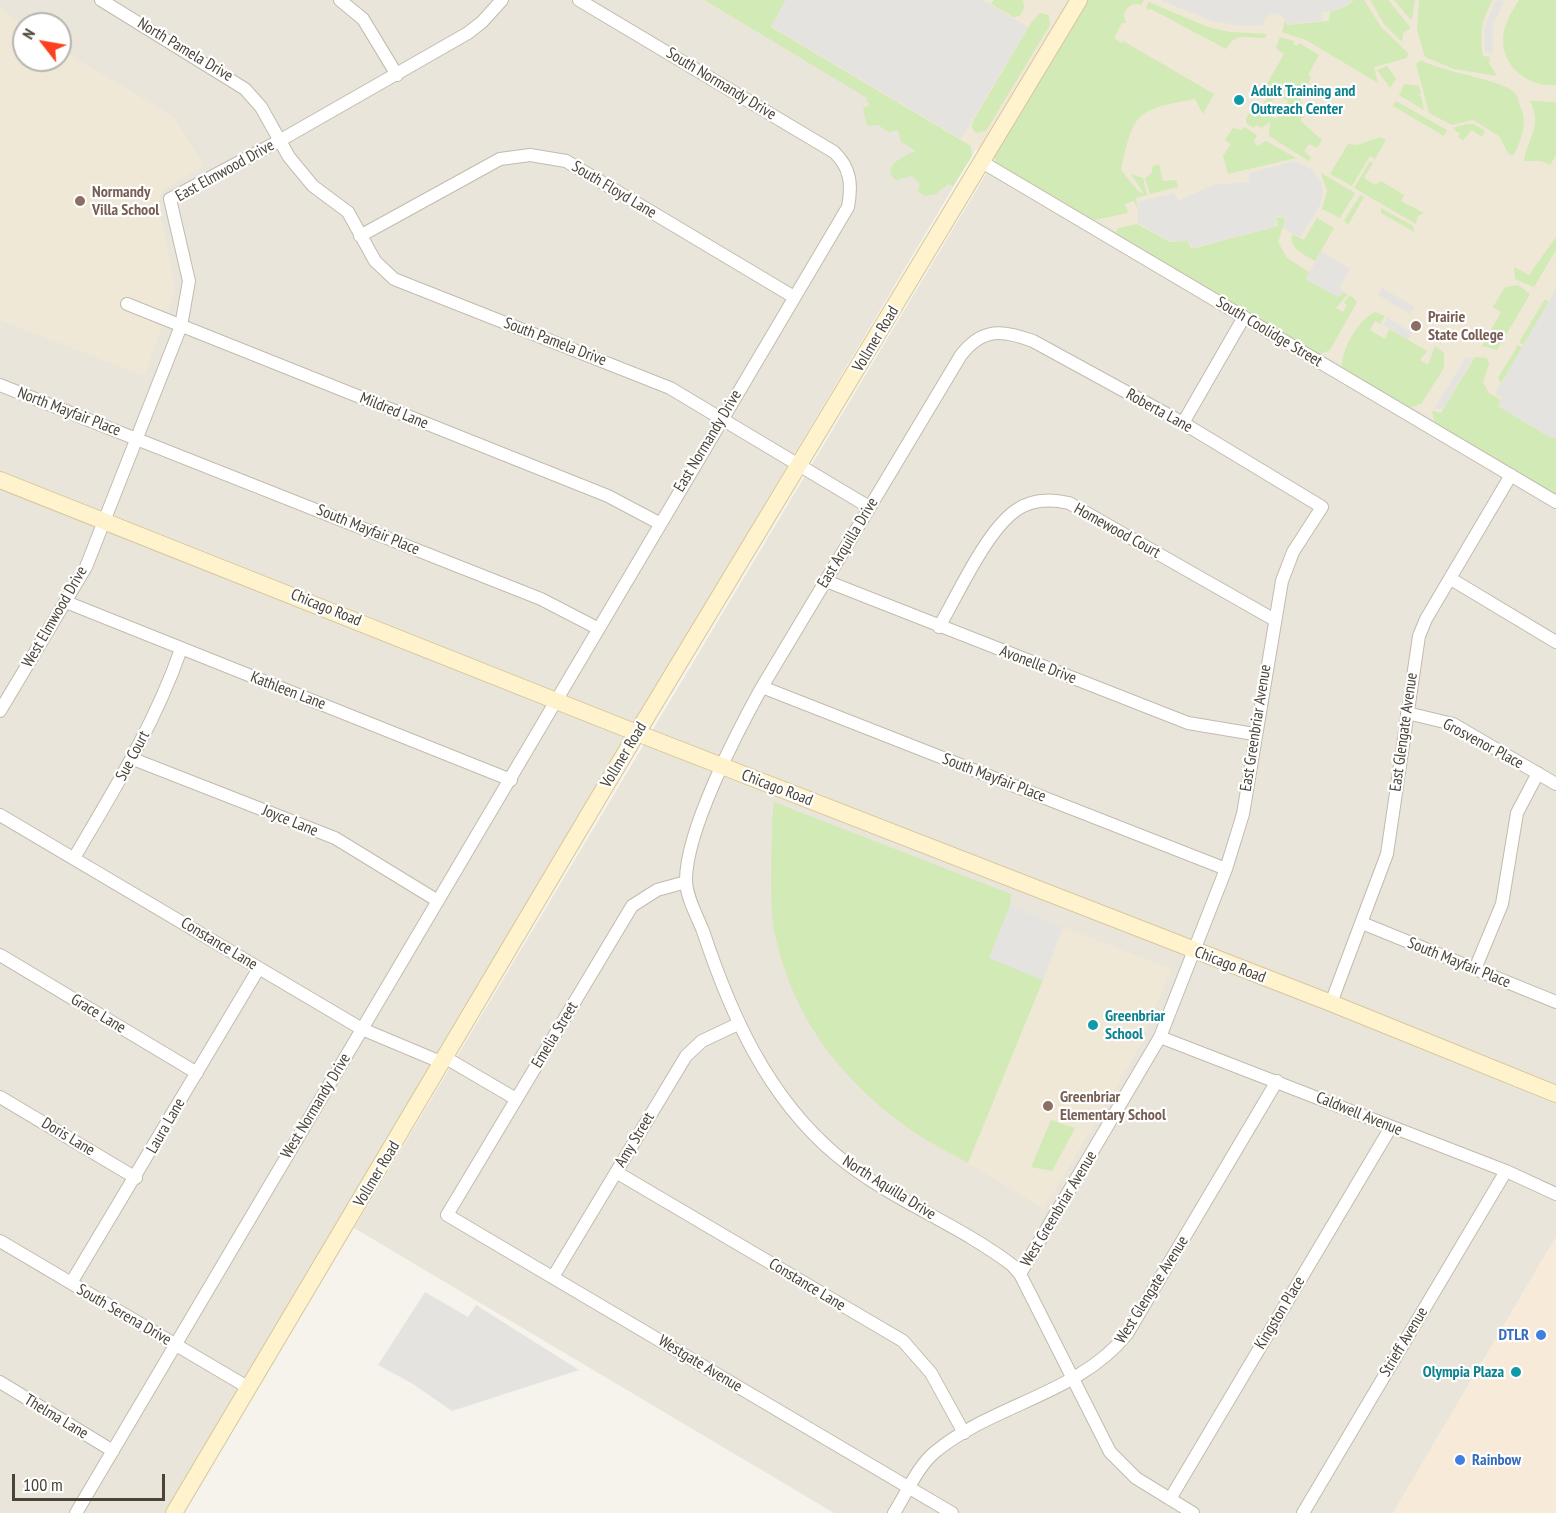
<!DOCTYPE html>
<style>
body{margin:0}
#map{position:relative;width:1556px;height:1513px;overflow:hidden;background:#f6f3ec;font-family:"PT Sans Narrow",sans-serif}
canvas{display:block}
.north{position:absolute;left:12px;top:12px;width:60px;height:60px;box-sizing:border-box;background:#fff;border:2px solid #b7b4b0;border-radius:50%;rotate:301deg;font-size:16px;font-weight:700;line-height:24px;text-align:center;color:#4b4439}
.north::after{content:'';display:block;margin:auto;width:21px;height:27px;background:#fc3f1d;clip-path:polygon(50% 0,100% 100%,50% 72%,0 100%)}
.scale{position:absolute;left:12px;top:1474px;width:153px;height:27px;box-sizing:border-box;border:3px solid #4b4439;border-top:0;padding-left:8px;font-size:18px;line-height:21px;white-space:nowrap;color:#4b4439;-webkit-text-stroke:4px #fff;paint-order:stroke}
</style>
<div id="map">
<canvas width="1556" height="1513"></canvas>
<div class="north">N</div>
<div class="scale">100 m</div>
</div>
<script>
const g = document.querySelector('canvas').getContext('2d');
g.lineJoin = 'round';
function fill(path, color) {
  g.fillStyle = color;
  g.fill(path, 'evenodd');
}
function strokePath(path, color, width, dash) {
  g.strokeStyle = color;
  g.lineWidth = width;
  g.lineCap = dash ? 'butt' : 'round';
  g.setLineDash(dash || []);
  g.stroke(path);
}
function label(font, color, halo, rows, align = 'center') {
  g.font = font + ' "PT Sans Narrow",sans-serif';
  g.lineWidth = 4.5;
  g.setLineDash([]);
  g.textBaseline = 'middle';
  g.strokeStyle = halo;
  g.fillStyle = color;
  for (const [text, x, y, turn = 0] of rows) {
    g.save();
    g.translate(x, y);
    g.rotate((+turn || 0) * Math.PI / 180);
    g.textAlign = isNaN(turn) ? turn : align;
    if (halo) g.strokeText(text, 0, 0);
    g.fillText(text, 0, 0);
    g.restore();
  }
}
const residential = new Path2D(`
 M0,0h704l266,159 -806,1354h-164zM24,24h36v36h-36z
 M995,159l561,331v747l-163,276h-559l-480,-285z`);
const commercial = new Path2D(`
 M1556,1237v276h-163z`);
const education = new Path2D(`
 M704,0h852v492l-561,-333 -19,-10 -6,10z
 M0,6l24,21v33h36v-11l114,68 30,49 -42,24 -5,23 6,12 12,66 -31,85 -144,-56z
 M1063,927l108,42 -32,79 -95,161 -76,-46z`);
const green = new Path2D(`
 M704,0h82l-15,27 200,119 1,10 -19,30 -5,-2 -12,10 -11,2 -7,-5 2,-8 -8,-7 -16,4c-17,-13 9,-25 20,-29l-15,-9 -3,-12 -9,2 -11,-7 -11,1 -4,-18 7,-3 -4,-5 1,-2z
 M994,0h29l1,8 -4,8 -7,1 -22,-13z
 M1088,0h56l-3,5c-8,-3 -15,2 -17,10l2,8h-4l-8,15 8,5 1,-2 91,53 -11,20 -8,-15c-60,11 -61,13 -74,71l18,22 5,2 -13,-20 12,4 4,17 -11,3 2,12 -4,-9 -9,3 3,9 -38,8 -93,-56 -3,-8z
 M1354,0h10l17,27 27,26 -1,5 -33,9 4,16 -72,-43 -24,-8 3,-12 2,5 42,-4 1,-9 16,-6z
 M1370,0h18l23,28 -8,5 -1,9 -18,-18z
 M1394,0h21l-3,19h-2z
 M1419,0h74c-11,18 -14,35 -10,56l7,1 -1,6 8,13 -43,-7 -29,-12 -8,-27z
 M1519,0h37v85c-25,2 -51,-15 -53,-42 -1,-16 8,-30 16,-43z
 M1149,2l59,25 22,5 37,2 -2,4c-16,1 -28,-8 -39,11l-75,-40 -3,1 -2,-3z
 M1040,13l9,2 1,10 -64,106 -10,2 -4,-5 1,-7 58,-98z
 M1280,37l14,4 -1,3 4,2 2,-3 20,12 -11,20 3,2 -7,19h-4l4,21 -3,2 1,3 20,18 -5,8 -8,-4 -5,7 7,6 -2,4 -40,-25 1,-14 -9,6 -5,-3 -2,3 -8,-5v-4l7,-12 7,3 11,-19 -6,-4 19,-33 -8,-6zM1284,92l-2,5 6,4 -11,18 -7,-3 -1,2 1,-16z
 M1421,60c21,13 90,20 96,36 1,1 2,8 4,12 7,15 -1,36 -8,48l-5,-3 -9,-17 -26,-16 -21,5 -23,-12 -13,-49z
 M1387,66l9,13 -6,9 -13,-18z
 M1404,84l15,2 2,7 -3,3h3l3,14 -25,-15z
 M1396,101l51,29 -3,6 -51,-30z
 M1530,101l26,1v53l-6,10 -9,-4h-17c3,-23 19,-34 6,-60z
 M1467,124h7l11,7 -3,6 -10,-7 -9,10 -5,-3 2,-4 -6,-3 1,-3z
 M1244,127l13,8 -3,7 4,4 8,-5 30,17 -68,16 -5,-18 8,-12 -6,-4 8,-12 9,2z
 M1380,137l6,3 -11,19 -5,-3 -18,30 -22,-12 18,-30 9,1z
 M1370,161l3,2 -9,15 11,7 6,-4 23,14 -3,6 23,12 -6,3 -2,8 -62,-36z
 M1159,164l4,17 13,-1 2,7 -28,7 -5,-16 6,-4 2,-8z
 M1321,173l34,20 -15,25 -18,-9 5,-18z
 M1360,195l4,2 -16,28 -4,-4z
 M1381,208l32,18 1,6 -33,-19z
 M1282,217l3,4 -7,21 9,16 22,14 -3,7 32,18 5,-4 5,1 -12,14 7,4 4,-7 -3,-2 6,-8 7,7 -27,48 -12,5 -203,-121 3,-6 19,-4 33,18 18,-1 3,8 87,-23 -2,-8z
 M1317,218l17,10 -19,33c-11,-7 -26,-12 -23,-27l12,6z
 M1556,237v13l-22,37 -19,-8 -1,-12 15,8z
 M1518,285l12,9 -33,56 -15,-4 19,-34 -8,-5 12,-20z
 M1545,299l4,3 -26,43 -4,-3z
 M1375,312l10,4 -5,8 -5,-3 -5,9 15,9 4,-10 38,22 -7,9 8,5 7,-19 9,7v15l-23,36 -13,4 -66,-39c-2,-18 16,-49 33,-57z
 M1518,345l4,3 -21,35 -3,-5z
 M1475,357l12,1 2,6 -6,18 6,11 12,7 -3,6 53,32h5v57l-121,-71 -3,-13 9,2z
 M774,802l237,92 -1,12 -21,52 54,22 -75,183c-21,-12 -44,-23 -63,-37 -68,-50 -114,-112 -131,-196 -5,-30 -2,-78 -2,-110z
 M1051,1120l24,8 -23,43 -21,-4z`);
const parking = new Path2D(`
 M786,0h196l46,27 -67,112 -190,-113z
 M1160,0h193l-13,9 -19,4 1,8 -34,3 -7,-9 -9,-2 -7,5 -2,7 -20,1 -31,-5z
 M1496,0l8,1 -11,24v27l-8,1 -1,-25z
 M1291,162l8,1 13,7 9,12 2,10 -4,15 -19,30 -18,-10 4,-7 -6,-5 -5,3 2,8 -85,22 -3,-7h-19l-32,-18v-21l36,-9 4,8 35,-16 37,-3 -1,-9z
 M1321,251l29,18 -11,19 5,4 -6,5 -32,-18z
 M1382,288l33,19 -5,7 -32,-19z
 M1556,289v149h-4l-54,-32 4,-8 -7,-4z
 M1387,317l25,16 -4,7 -25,-15z
 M1466,357l7,1 -30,51h-9z
 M1010,906l53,21 -20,53 -54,-22z
 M425,1292l43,25 8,-12 103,65 -127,41 -39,-27 -35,-19z`);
const street = new Path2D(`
 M101,0l144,89 16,18 28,50 24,29 35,26 27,49 19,18 276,109 199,119
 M340,0l23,19 34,56
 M982,162l574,340
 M360,236l140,-77 30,-4 36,6 228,136
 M127,304l481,192 51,27
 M0,385l541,214 56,29
 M1183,423l61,-106
 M1451,579l105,63
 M826,581l362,142 66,11
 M66,602l445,178
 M939,627c19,-33 47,-95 76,-116 16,-12 36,-12 54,-8l204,116
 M762,687l464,182
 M0,711l86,-144 95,-241 8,-45 -19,-82 109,-58 189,-108 14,-11 20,-22
 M1407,713l46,11 103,60
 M133,759l202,79 103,63
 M0,815l362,214 81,34
 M74,858c40,-68 81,-134 107,-209
 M686,882l-29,8 -25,16 -185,309 505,298
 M1362,923l194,79
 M0,955l197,118
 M1475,969l27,-65 15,-91 21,-40
 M1331,1003l56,-149 32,-218 7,-17 85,-144
 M1160,1037l346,134 50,23
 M446,1058l70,41
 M0,1097l136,81
 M616,1172l287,169 28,32 33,60
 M0,1241l249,147
 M1020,1274l140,-237 66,-168 17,-55 39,-233 11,-29 29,-45 -139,-84 -150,-82c-30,-11 -50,-14 -72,14l-199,332c-25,45 -76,143 -76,193 0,16 11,36 17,51 28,84 64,165 132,223 53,45 122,69 177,111l8,9 90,178 26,26 57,35
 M553,1277l133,-221 16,-15 36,-17
 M71,1283l188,-315
 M0,1382l113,69
 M1170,1499l221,-372
 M76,1513l772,-1306c4,-22 3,-39 -14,-55l-255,-152
 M894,1513c13,-20 23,-46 41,-61 58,-48 144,-58 192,-118l150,-253
 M1303,1513l203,-342`);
const secondary = new Path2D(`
 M0,480l637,253 694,270 225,91
 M174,1513l463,-780 442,-733`);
const markers = [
 [1239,100,6,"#0f9aa8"],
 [80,201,6,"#8d6e63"],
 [1416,326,6,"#8d6e63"],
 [1093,1025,6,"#0f9aa8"],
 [1048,1106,6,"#8d6e63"],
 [1541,1335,6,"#3f7fe0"],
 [1516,1372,6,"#0f9aa8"],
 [1460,1460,6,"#3f7fe0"]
];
const streetNames = [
 ["North Pamela Drive",185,50,31],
 ["South Normandy Drive",721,84,31],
 ["East Elmwood Drive",225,171,-29],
 ["South Floyd Lane",614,190,31],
 ["South Coolidge Street",1269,332,31],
 ["Vollmer Road",876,339,-59],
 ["South Pamela Drive",555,342,21],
 ["Mildred Lane",394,411,22],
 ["Roberta Lane",1159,411,29],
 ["North Mayfair Place",69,412,21],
 ["East Normandy Drive",708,441,-59],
 ["South Mayfair Place",368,530,22],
 ["Homewood Court",1117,531,29],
 ["East Arquilla Drive",848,543,-59],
 ["Chicago Road",326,608,22],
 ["West Elmwood Drive",55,617,-60],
 ["Avonelle Drive",1038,665,21],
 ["Kathleen Lane",288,691,21],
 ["East Greenbriar Avenue",1256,728,-81],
 ["East Glengate Avenue",1404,732,-82],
 ["Grosvenor Place",1483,744,28],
 ["Vollmer Road",624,755,-59],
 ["Sue Court",133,756,-62],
 ["South Mayfair Place",994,778,21],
 ["Chicago Road",777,788,21],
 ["Joyce Lane",290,821,22],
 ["Constance Lane",219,944,31],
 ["South Mayfair Place",1459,963,22],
 ["Chicago Road",1230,965,21],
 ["Grace Lane",98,1014,31],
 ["Emelia Street",555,1035,-59],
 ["West Normandy Drive",316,1106,-59],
 ["Caldwell Avenue",1359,1114,22],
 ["Laura Lane",166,1126,-60],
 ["Doris Lane",68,1137,31],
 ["Amy Street",635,1140,-59],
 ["Vollmer Road",377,1174,-59],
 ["North Aquilla Drive",889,1188,32],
 ["West Greenbriar Avenue",1059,1209,-59],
 ["Constance Lane",807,1285,31],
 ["West Glengate Avenue",1152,1290,-58],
 ["Kingston Place",1280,1313,-59],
 ["South Serena Drive",124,1315,30],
 ["Strieff Avenue",1404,1342,-59],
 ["Westgate Avenue",700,1364,31],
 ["Thelma Lane",56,1417,31]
];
const cultureNames = [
 ["Adult Training and",1251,91],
 ["Outreach Center",1251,109],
 ["Greenbriar",1105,1016],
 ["School",1105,1034],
 ["Olympia Plaza",1504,1372,"right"]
];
const educationNames = [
 ["Normandy",92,192],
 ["Villa School",92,210],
 ["Prairie",1428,317],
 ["State College",1428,335],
 ["Greenbriar",1060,1097],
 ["Elementary School",1060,1115]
];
const shopNames = [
 ["DTLR",1529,1335],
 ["Rainbow",1472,1460,"left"]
];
fill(residential, '#eae5da');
fill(commercial, '#f7ead8');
fill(education, '#efe8d6');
fill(green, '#d2eab5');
fill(parking, '#e5e3e0');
strokePath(street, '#c2bbae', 14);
strokePath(secondary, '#d6c79b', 18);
strokePath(street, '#fff', 12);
strokePath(secondary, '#fff3cd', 16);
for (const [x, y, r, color] of markers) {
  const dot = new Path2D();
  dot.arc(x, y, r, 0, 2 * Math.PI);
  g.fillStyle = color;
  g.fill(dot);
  strokePath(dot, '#fff', 2);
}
label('16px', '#4b4439', '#fff', streetNames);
label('bold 16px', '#0d838f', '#fff', cultureNames, 'left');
label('bold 16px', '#785e54', '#fff', educationNames, 'left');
label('bold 16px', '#366cbe', '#fff', shopNames, 'right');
</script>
